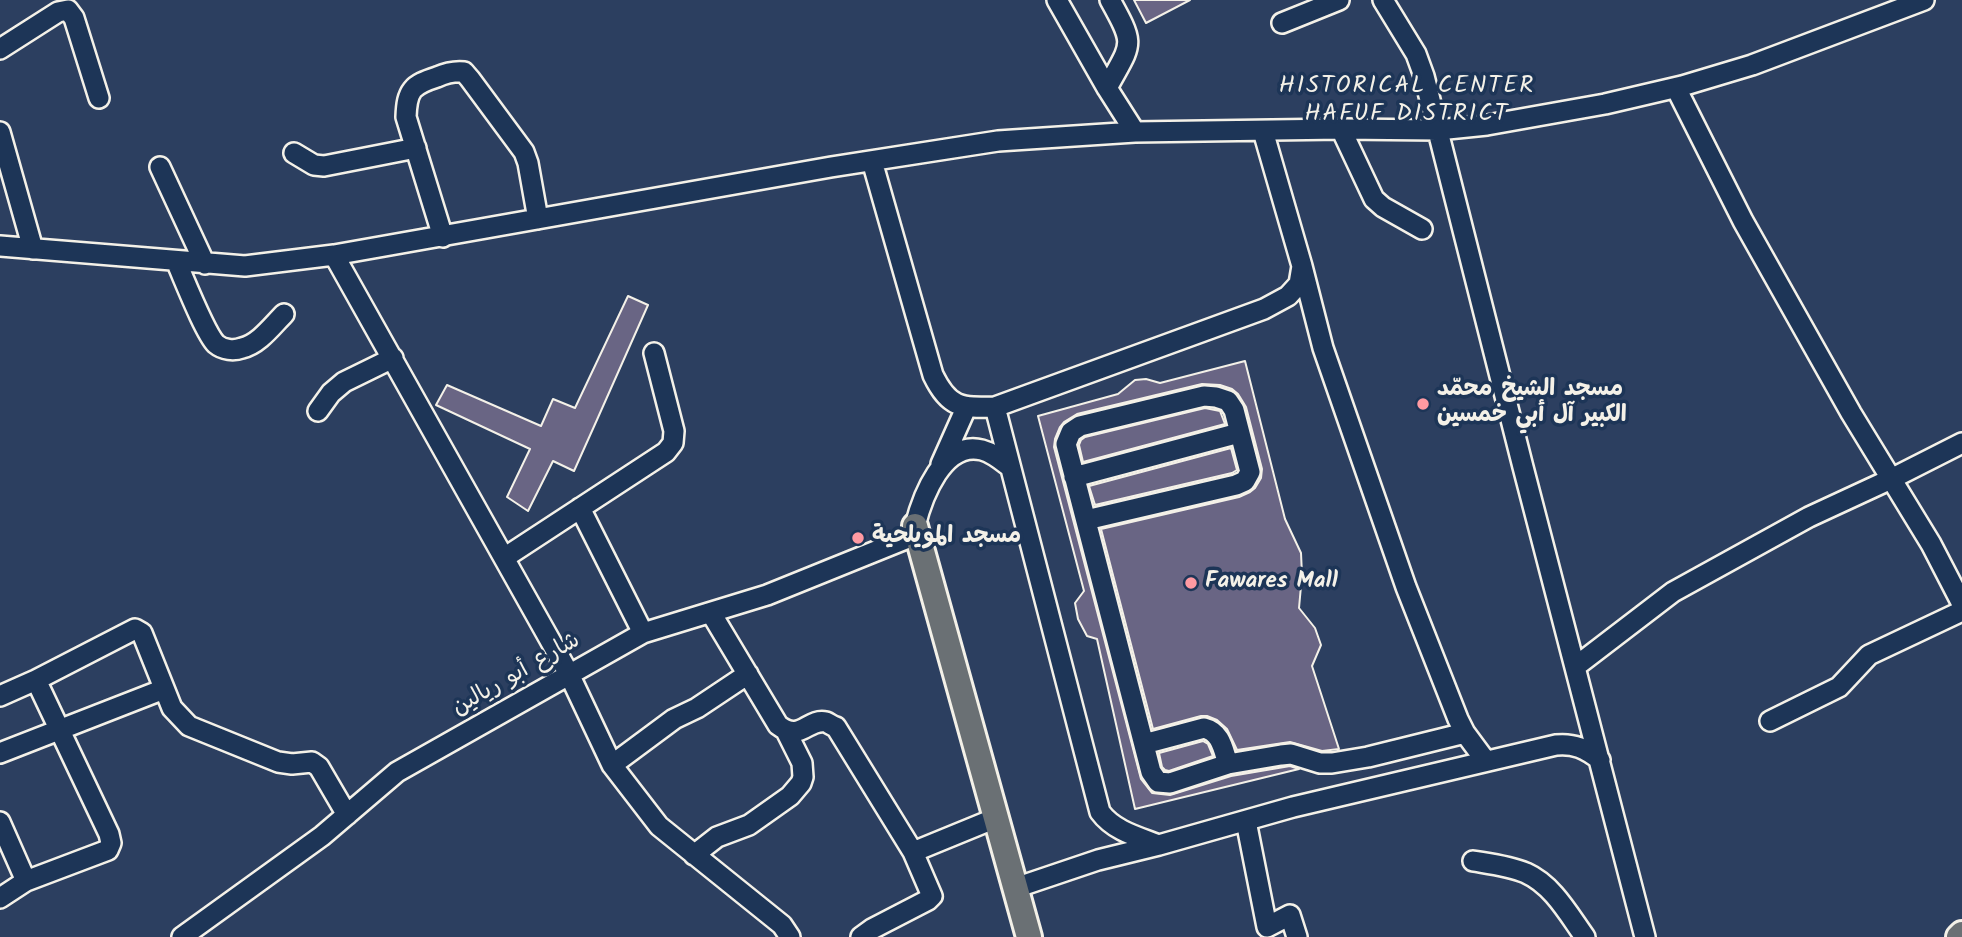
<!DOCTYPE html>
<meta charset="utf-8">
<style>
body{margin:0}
canvas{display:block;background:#2c3f60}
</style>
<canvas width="1962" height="937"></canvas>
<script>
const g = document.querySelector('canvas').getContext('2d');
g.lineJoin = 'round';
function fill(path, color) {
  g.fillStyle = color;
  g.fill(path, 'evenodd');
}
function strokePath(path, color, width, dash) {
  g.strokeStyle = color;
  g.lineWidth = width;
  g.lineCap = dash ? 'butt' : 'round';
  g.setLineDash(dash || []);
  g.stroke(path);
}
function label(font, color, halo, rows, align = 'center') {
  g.font = font + ' Kalam,"Playpen Sans Arabic",sans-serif';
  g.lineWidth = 7;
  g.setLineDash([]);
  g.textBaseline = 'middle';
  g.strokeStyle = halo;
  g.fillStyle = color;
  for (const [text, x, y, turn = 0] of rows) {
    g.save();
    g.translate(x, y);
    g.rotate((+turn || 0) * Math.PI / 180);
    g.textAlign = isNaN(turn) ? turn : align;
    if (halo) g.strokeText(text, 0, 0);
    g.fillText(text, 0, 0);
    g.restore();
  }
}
const building = new Path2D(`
 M1134,0h56l-44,23z
 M628,296l20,9 -52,117 -22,49 -21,-10 -25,50 -21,-14 23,-48 -94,-44 11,-20 94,41 12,-27 22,9z
 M1245,361l40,158 16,34 1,22 -3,33 16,20 6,17 -9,21 27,83 -17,2 -32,-9 -53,8 -10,-21 -10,-9 -10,-4h-6l-48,13 -52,-200 138,-32 11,-5 5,-4 6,-10 1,-9 -16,-62 -8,-13 -6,-5 -12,-4 -18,-1 -125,30 -13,8 -4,5 -5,12 -1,8 87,332 11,14 18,2 61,-19 59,-10 9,3 -164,40 -38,-170 -10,-3 -9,-17 -3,-16 9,-12 -46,-175 80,-22 17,-14 11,-1 14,4z
 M1205,408l15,3 5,13 -142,38 -4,-17 2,-5 4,-3z
 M1231,448l6,22 -5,3 -137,32 -6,-19z
 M1203,741l5,3 5,12 -44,15 -4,-1 -3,-3 -3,-14z`);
const minor = new Path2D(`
 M1057,0l50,88 28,44
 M1383,0l33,54 8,22 99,391 122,470
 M1282,23l57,-23
 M0,49l58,-37 10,-2 6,8 25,80
 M1107,88c25,-46 29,-41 3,-88
 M1676,88l67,133 108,192 80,131 31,60
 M1341,129l33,70 9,8 39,22
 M1263,131l39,135 21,82 83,239 52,132 7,14 20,27
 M0,132l33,117
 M294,153l20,12 10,1 92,-18
 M872,161l61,214c16,33 28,33 62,32
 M160,167l45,97
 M443,237l-37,-120c1,-27 6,-32 31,-40 9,-4 17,-6 27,-5l6,7 54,73 4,11 10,56
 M0,246l245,20 89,-11 497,-88 167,-26 137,-9 206,-3 97,1 49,-5 118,-21 77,-18 70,-21 172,-65
 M334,255l235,419 43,91 47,61 123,99 8,12
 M176,261c8,18 29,72 40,83 7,6 18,7 26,4 17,-4 30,-22 42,-34
 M318,411l13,-18 13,-11 49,-24
 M941,464l25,-56
 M1074,477l165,-44
 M580,508l63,125
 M1086,520l150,-35 9,-4 5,-9 -16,-62 -6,-9 -12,-4 -12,-1 -124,30 -9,6 -5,12 85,328 7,10 12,1 58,-19 53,-9 10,-1 29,9h12l36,-6 97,-24
 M915,526c7,-28 28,-86 67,-76 11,3 19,10 28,17
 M504,558l162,-106 7,-9 1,-12 -20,-78
 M711,613l67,112c23,18 29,-7 48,-3 3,1 6,4 10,5l77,125 19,44 -4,4 -56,29 -11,8
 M1575,667l98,-75 136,-75 82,-38 71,-36
 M0,696l36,-16 99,-51 7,4 30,75 17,18 89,36 14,2 20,-2 7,5 28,48
 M1770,721l69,-34 30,-32 93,-44
 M1144,744l60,-16c17,4 19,21 24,36
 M0,753l164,-64
 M612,765l62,-46 23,-11 51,-34
 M1246,821l21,106 23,-12 7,22
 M0,822l26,59
 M1159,845c-21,-8 -45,-14 -59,-33l-105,-405 269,-98 24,-13 11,-12 3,-18
 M913,852l83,-34
 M694,855l23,-18 32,-12 41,-29 11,-13 2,-6 -1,-14 -16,-32
 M1473,861c18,3 36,5 53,12 27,12 43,42 59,64
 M1015,888l83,-28 61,-15 134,-38 263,-62c18,-2 30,4 44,15
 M0,898l26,-17 82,-31 3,-7 -2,-9 -73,-154
 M182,937l140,-101 75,-64 246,-139 124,-38 151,-61`);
const major = new Path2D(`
 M915,526l114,411
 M1959,937l3,-3`);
const markers = [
 [1423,404,7,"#ff9aa2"],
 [858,538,7,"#ff9aa2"],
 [1191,583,7,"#ff9aa2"]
];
const poiNames = [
 ["مسجد الشيخ محمّد",1437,391],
 ["الكبير آل أبي خمسين",1437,417],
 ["مسجد المويلحية",872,538],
 ["Fawares Mall",1205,583]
];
const streetNames = [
 ["شارع أبو ريالين",517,676,-30]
];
const neighbourhoodNames = [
 ["HISTORICAL CENTER",1407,88],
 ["HAFUF DISTRICT",1407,116]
];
fill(building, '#696584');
strokePath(building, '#f4f1e8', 2);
strokePath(minor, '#f4f1e8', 24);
strokePath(major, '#f4f1e8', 30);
strokePath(minor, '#1d3557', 19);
strokePath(major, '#6a7074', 24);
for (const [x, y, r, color] of markers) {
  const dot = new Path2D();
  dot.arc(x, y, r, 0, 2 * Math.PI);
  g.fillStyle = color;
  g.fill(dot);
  strokePath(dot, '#1d3557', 2.5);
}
label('bold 23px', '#f4f1e8', '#1d3557', poiNames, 'left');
label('23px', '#f4f1e8', '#1d3557', streetNames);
g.letterSpacing = '2px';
label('24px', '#f4f1e8', '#1d3557', neighbourhoodNames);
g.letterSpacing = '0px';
</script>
